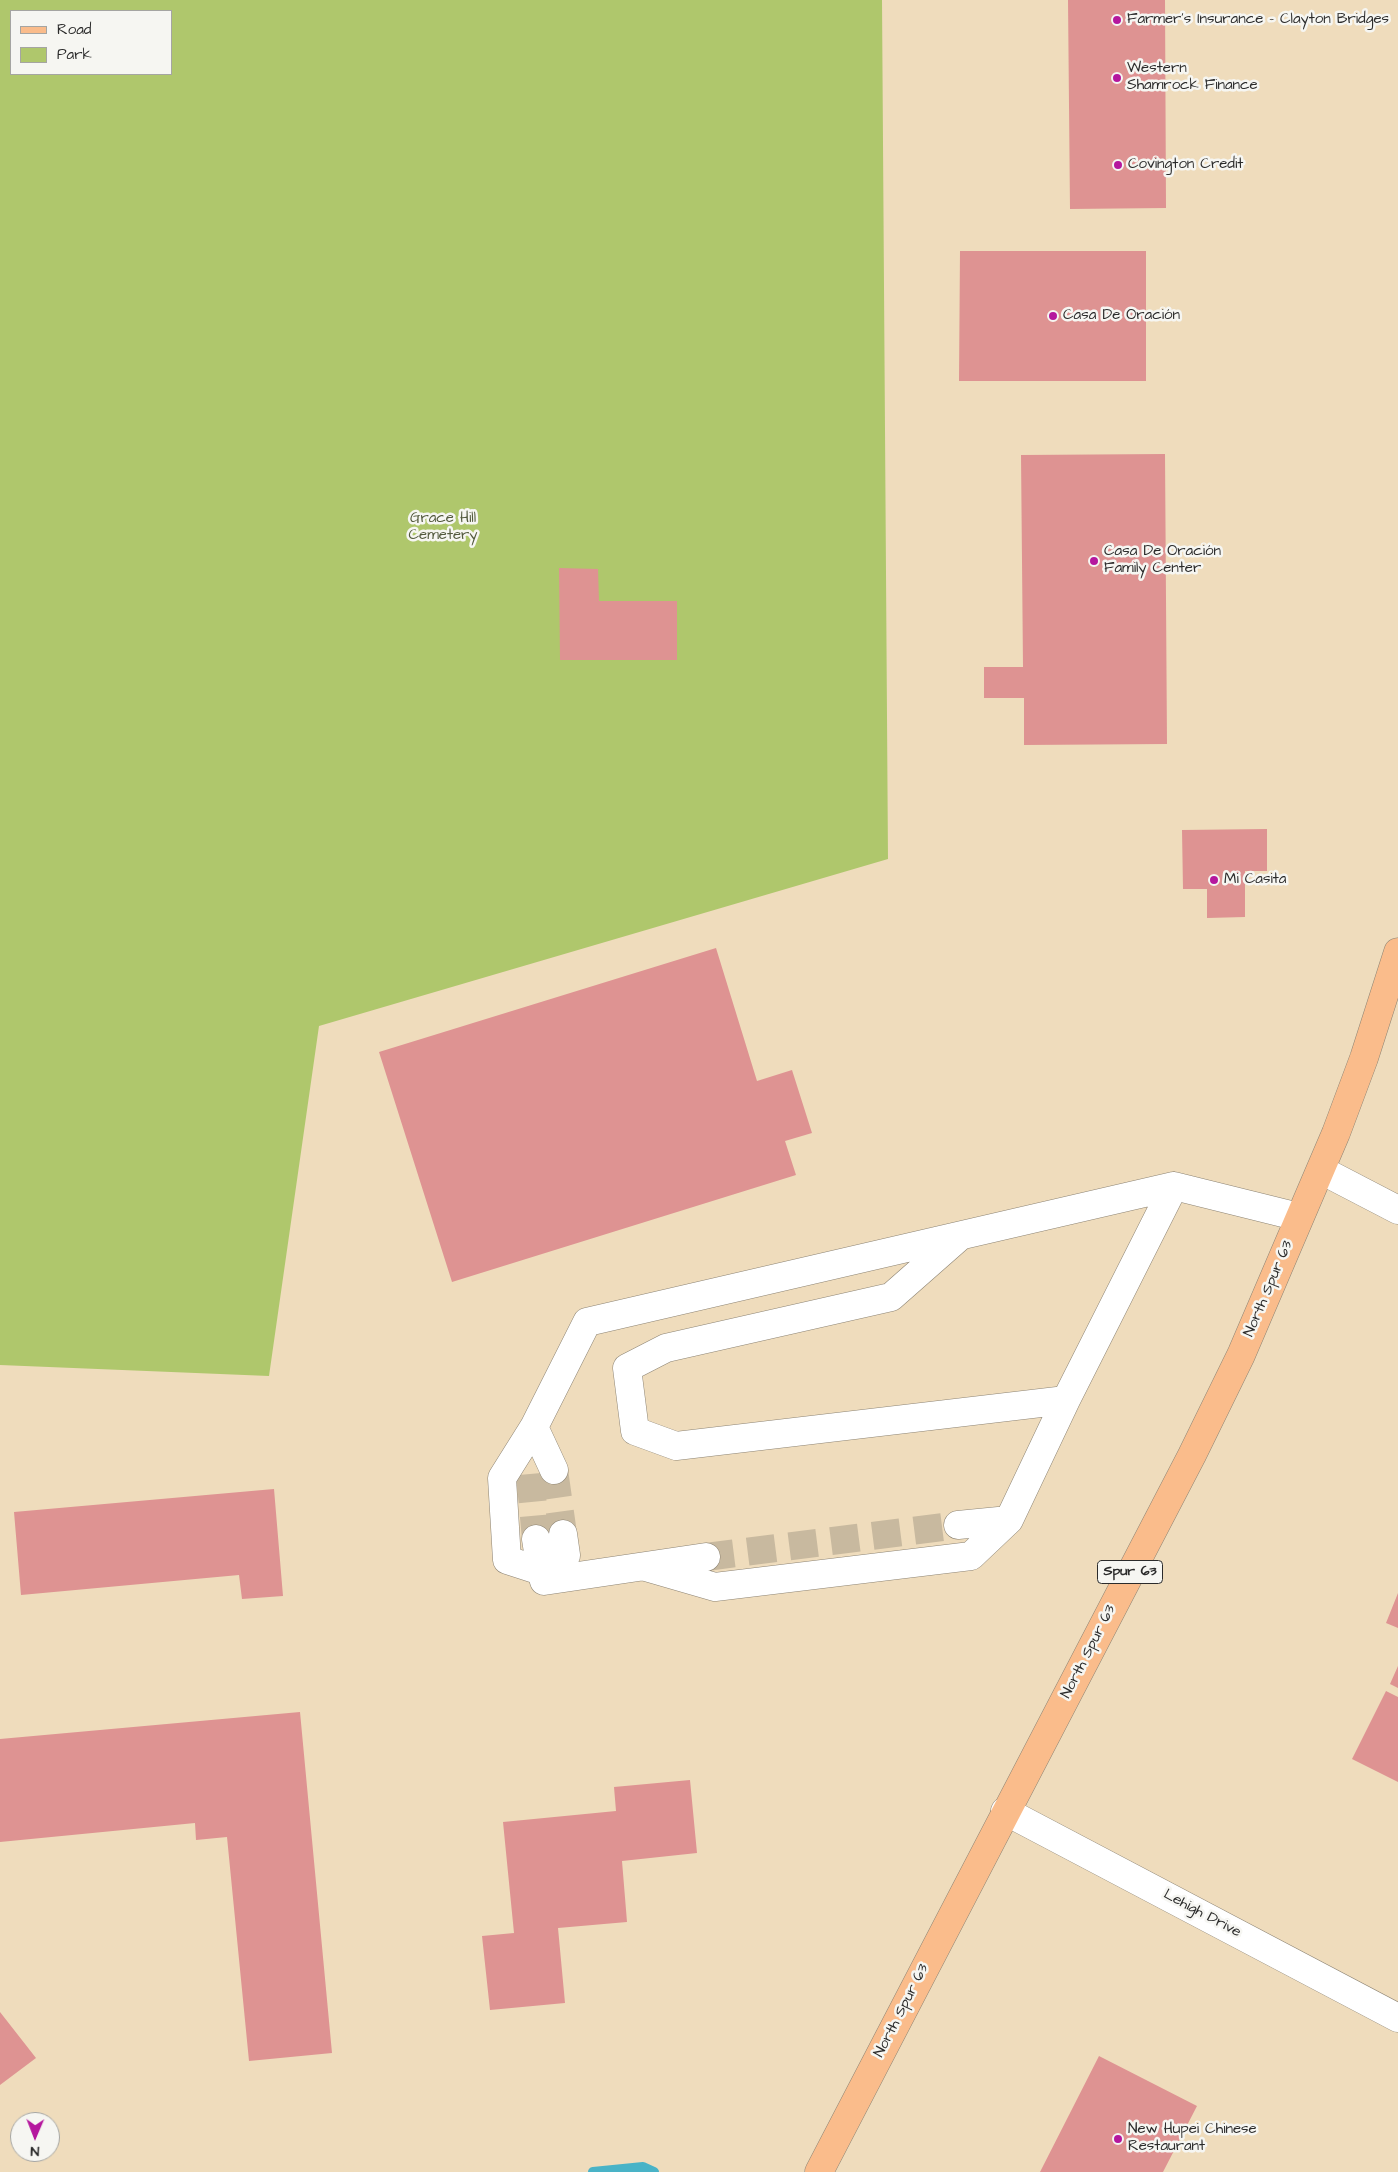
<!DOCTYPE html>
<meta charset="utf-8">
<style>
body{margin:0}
#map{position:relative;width:1398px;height:2172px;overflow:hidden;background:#efdcbc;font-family:"Architects Daughter",sans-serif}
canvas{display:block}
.legend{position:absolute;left:10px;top:10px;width:162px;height:65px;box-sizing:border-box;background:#f6f6f2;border:1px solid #a5a5a2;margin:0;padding:6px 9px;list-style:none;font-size:15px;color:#2b2b2b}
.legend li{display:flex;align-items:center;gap:10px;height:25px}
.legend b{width:25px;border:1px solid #a5a5a2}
.north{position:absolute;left:10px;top:2112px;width:50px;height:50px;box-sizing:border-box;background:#f6f6f2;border:1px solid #a5a5a2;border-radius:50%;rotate:181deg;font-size:14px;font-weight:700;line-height:20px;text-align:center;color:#2b2b2b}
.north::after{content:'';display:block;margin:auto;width:18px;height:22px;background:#b5179e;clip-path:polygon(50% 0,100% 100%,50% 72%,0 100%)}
</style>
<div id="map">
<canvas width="1398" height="2172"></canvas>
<ul class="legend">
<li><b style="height:6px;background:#fabc8b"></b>Road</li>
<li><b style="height:14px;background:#afc76c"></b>Park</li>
</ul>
<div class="north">N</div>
</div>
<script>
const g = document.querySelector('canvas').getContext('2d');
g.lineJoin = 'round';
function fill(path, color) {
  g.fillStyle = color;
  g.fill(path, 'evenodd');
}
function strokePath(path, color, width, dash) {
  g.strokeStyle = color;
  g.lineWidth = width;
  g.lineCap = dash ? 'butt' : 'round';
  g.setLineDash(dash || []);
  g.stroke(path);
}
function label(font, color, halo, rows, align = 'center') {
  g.font = font + ' "Architects Daughter",sans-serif';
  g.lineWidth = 5;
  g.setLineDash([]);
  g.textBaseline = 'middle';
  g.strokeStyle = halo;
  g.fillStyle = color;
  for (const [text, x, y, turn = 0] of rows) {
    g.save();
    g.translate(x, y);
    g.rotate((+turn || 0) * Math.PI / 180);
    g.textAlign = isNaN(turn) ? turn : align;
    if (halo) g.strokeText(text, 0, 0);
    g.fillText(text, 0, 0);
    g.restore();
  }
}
const green = new Path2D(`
 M0,0h882l6,859 -569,167 -50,350 -269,-11zM11,11h160v63h-160z`);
const stream = new Path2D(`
 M593,2172l50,-5 11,5`);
const building = new Path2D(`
 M1068,0h97l1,208 -96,1z
 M960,251h186v130h-187z
 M1165,454l2,290 -143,1v-47h-40v-31h39l-2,-212z
 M559,568l39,1 1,32h78v59h-117z
 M1267,829v42h-22v46l-38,1v-29h-24l-1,-59z
 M716,948l41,133 35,-11 20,63 -27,8 11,34 -344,107 -73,-230z
 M274,1489l9,107 -41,3 -3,-24 -218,20 -7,-83z
 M1398,1593v35l-12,-5z
 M1398,1666v22l-8,-4z
 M1386,1691l12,6v85l-46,-23z
 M300,1712l32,341 -83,8 -22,-224 -31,3 -1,-17 -195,19v-103z
 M690,1780l7,73 -75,8 5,61 -69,6 7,75 -75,7 -8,-74 32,-3 -11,-111 113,-11 -2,-24z
 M0,2012l36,46 -36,27z
 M1099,2056l98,50 -34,66h-123z`);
const minorTunnel = new Path2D(`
 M554,1470l9,64
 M530,1474l6,65
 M706,1557l252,-32`);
const minor = new Path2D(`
 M1321,1170l77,40
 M958,1238l-67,59 -225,51 -39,20 8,63 41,15 390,-46
 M534,1427l-32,51 5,82 34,11 25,-16 -3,-21
 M554,1470l-20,-43 53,-105 587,-136 125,31
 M958,1525l51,-5
 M536,1539l5,32 3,10 162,-24
 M646,1567l69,20 256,-31 38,-36 57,-120 108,-214
 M1005,1811l393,207`);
const major = new Path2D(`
 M819,2172l373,-717 49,-100 95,-222 28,-75 34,-106`);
const markers = [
 [1117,20,5,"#b5179e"],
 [1117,78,5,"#b5179e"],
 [1118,165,5,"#b5179e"],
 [1053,316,5,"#b5179e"],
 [1094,561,5,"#b5179e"],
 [1214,880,5,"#b5179e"],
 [1118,2139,5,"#b5179e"]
];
const shields = [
 [1130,1572,65]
];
const shieldNames = [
 ["Spur 63",1130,1572]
];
const poiNames = [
 ["Farmer's Insurance - Clayton Bridges",1127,20],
 ["Western",1127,69],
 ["Shamrock Finance",1127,86],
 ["Covington Credit",1128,165],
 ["Casa De Oración",1063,316],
 ["Casa De Oración",1104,552],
 ["Family Center",1104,569],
 ["Mi Casita",1224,880],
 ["New Hupei Chinese",1128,2130],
 ["Restaurant",1128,2147]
];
const parkNames = [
 ["Grace Hill",443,519],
 ["Cemetery",443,536]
];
const streetNames = [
 ["North Spur 63",1269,1289,-67],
 ["North Spur 63",1089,1652,-63],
 ["Lehigh Drive",1202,1914,28],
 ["North Spur 63",902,2011,-63]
];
fill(green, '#afc76c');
strokePath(stream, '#49b3c7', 10);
fill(building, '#de9392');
strokePath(minorTunnel, '#c8b99f', 28, [28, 14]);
strokePath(minor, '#8d8474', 29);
strokePath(major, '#8d8474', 29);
strokePath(minor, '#fff', 28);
strokePath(major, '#fabc8b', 28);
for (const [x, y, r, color] of markers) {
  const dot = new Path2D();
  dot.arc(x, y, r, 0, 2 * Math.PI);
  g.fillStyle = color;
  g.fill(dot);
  strokePath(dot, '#f6f6f2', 2);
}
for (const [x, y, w] of shields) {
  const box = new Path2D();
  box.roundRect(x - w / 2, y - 11.5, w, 23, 4);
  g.fillStyle = '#f6f6f2';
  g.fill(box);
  strokePath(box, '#2b2b2b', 1);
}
label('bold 14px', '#2b2b2b', null, shieldNames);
label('15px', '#2b2b2b', '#f6f6f2', poiNames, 'left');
label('15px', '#535a3e', '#f6f6f2', parkNames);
label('15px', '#2b2b2b', '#f6f6f2', streetNames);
</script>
